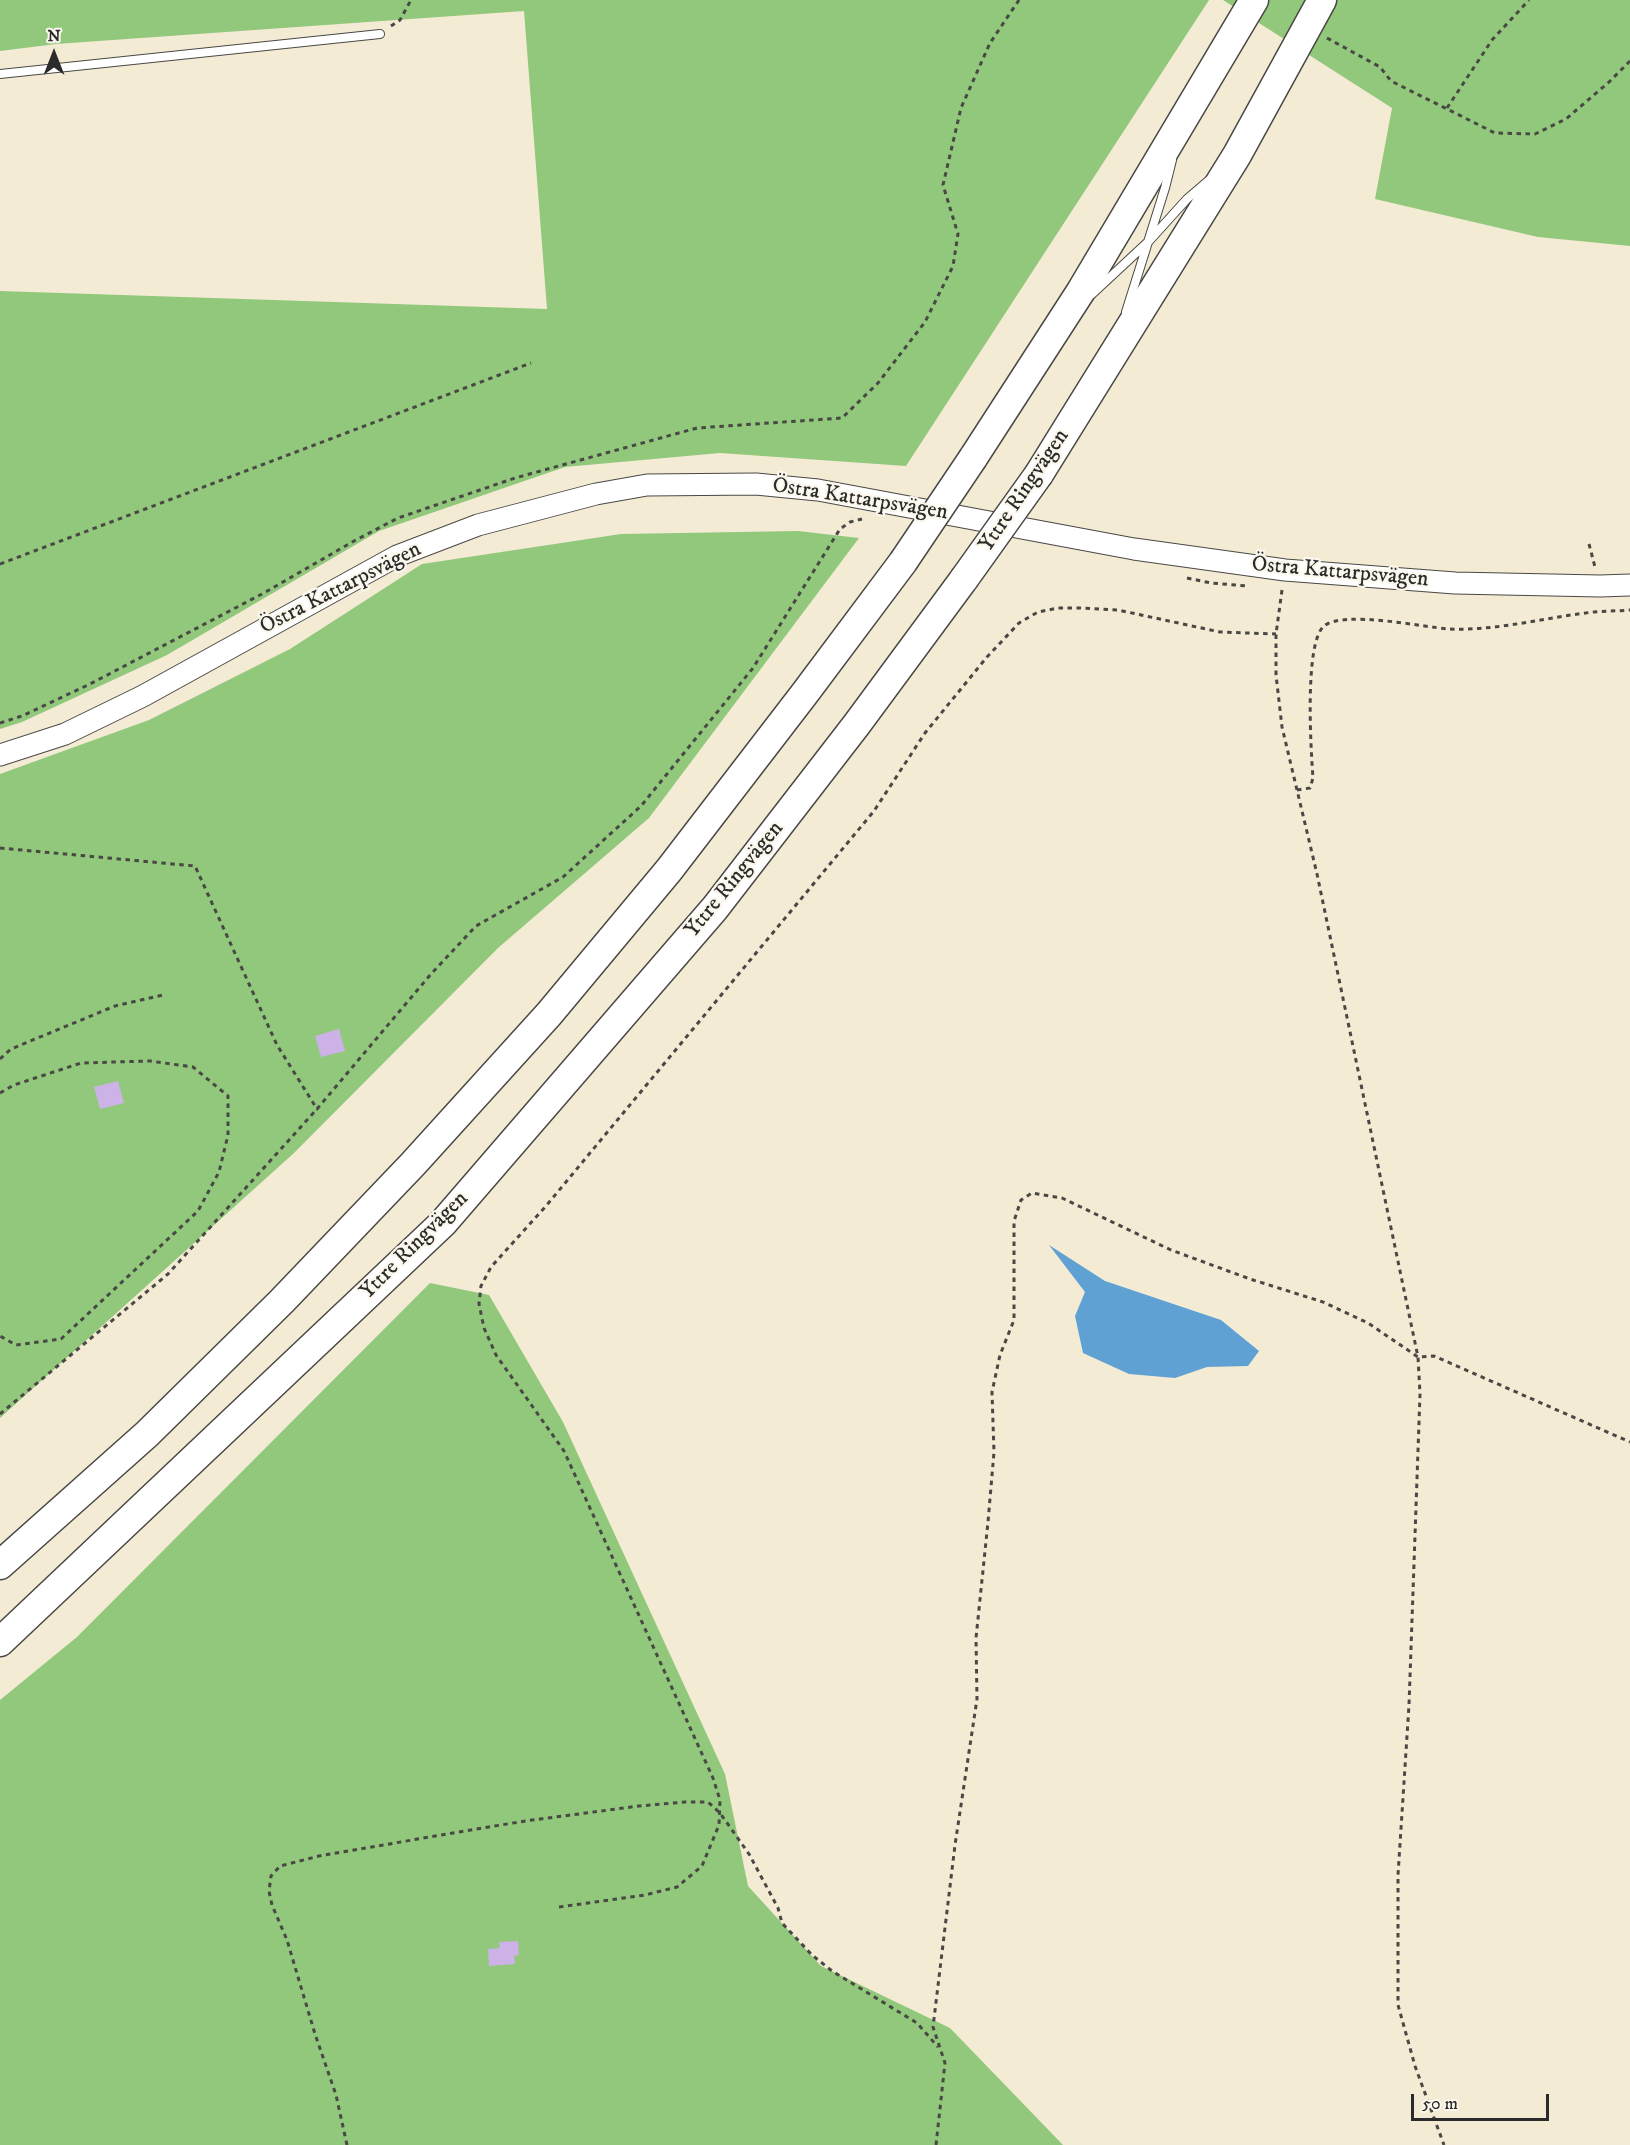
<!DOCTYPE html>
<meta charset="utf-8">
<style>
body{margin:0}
#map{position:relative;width:1630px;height:2145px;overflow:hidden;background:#f4ebd5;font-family:"IM FELL DW Pica",serif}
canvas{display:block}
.north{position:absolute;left:24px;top:24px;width:60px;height:60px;-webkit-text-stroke:4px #fbf7ec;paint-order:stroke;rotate:0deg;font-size:16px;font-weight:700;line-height:24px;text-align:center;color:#2b2b2b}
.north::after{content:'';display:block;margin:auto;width:21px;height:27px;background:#2b2b2b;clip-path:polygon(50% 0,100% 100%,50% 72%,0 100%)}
.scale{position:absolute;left:1411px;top:2094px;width:138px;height:27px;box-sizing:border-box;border:3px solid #2b2b2b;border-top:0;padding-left:8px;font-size:18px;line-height:21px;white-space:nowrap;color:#2b2b2b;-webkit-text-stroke:4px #fbf7ec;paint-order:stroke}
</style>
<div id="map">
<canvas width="1630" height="2145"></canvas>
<div class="north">N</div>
<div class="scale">50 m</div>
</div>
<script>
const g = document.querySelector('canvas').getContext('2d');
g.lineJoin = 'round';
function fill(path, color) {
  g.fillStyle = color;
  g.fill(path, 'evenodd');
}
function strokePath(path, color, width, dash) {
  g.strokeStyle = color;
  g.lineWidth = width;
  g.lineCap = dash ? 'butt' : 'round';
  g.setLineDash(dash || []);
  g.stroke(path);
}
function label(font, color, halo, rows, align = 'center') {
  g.font = font + ' "IM FELL DW Pica",serif';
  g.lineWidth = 4.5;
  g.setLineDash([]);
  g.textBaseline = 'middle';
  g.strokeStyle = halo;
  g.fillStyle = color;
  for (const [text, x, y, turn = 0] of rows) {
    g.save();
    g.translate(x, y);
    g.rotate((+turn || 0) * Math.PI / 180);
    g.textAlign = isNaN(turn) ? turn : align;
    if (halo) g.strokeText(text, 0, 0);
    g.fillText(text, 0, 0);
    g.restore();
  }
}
const green = new Path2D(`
 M0,0h1209l-303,466 -186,-13 -155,14 -186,64 -212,124 -145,67 -22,7v-438l547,18 -23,-298 -468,33 -56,7z
 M1223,0h407v246l-92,-9 -163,-38 17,-91z
 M798,531l61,7 -210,280 -151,130 -204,205 -294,265v-644l149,-54 141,-71 132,-85 199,-30z
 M430,1283l59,12 74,127 162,352 23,112 73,80 129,62 113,117h-1063v-445l77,-63z`);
const water = new Path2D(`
 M1049,1245l56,36 116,39 38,31 -11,15 -41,1 -32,11 -46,-4 -46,-21 -8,-37 10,-24z`);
const building = new Path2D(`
 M339,1029l6,22 -24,6 -6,-21z
 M118,1081l6,22 -24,6 -6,-22z
 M518,1941l1,14 -5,1 1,8 -26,2 -1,-17 12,-1 -1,-6z`);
const path = new Path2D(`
 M391,26l9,-6 11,-20
 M1327,38l53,29 11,14 104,52 40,1 31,-15 43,-37 21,-21
 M1447,108l45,-68 37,-40
 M1589,544l6,23
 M0,564l531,-201
 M1187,578l24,5 37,3
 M1282,590l-6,44v41l6,52 35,147 101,483 2,37 -11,311 -11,170v130l17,61 29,79
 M0,723l22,-7 68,-32 172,-90 92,-53 44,-23 117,-40 182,-50 145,-10 36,-35 47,-61 28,-56 5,-32 -15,-49 18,-77 29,-65 29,-43
 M1297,790l13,-2 3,-10c-2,-27 -9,-135 11,-152 20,-16 98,1 125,3 49,2 97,-12 145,-17 12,-1 24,-1 36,-2
 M0,848l195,18 82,179 40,64 114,-135 45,-48 87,-49 78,-71 112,-138 87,-139 10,-7 12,-3
 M0,1059l11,-10 104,-43 48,-11
 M0,1093l14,-8 67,-22 69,-2 43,6 35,29v39l-9,37 -21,39 -137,128 -45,6 -16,-9
 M0,1414l168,-140 149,-165
 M559,1907l86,-12 32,-8 25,-21 17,-41 1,-25 -7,-22 -149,-327 -68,-96 -12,-27 -5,-24 2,-18 10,-19 55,-61 328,-395 51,-78 62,-76 32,-34 19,-11 20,-4h21l39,2 102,22 56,2
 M347,2145l-11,-50 -21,-61 -28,-94 -15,-35 -3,-14 2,-15 9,-10 39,-10 134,-23 72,-12 114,-15 46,-4h23l12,11 29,41 29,54 4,15 30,32 20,16 85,52 21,24
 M936,2145l9,-82 -12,-36 22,-182 22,-146 -1,-61 12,-116 6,-70 -2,-60 8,-37 14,-35v-99l7,-21 11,-7 30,5 109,52 79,29 73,23 45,21 50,34 16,-1 196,86`);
const lane = new Path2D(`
 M0,74l380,-40
 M1092,294l57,-53 38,-42 21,-18
 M1126,312l39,-124 7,-28`);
const secondary = new Path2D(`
 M0,755l65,-21 78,-38 254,-140 81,-31 118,-31 51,-9 109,-1 62,6 316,59 151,21 170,13 145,3 30,-1`);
const highway = new Path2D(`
 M973,458l108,-167 173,-291
 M1039,474l198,-319 85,-155
 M0,1565l147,-131 135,-133 131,-137 136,-150 120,-144 136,-177 98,-131
 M0,1642l443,-419 272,-315 142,-184 107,-145`);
const highwayBridge = new Path2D(`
 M903,562l70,-104
 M964,579l75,-105`);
const streetNames = [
 ["Yttre Ringvägen",1025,491,-56],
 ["Östra Kattarpsvägen",860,500,9],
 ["Östra Kattarpsvägen",1340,573,5],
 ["Östra Kattarpsvägen",341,589,-27],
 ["Yttre Ringvägen",735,880,-51],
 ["Yttre Ringvägen",415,1246,-45]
];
fill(green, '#91c87b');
fill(water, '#60a1d3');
fill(building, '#ccb2e7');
strokePath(lane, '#494844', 10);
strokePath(secondary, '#494844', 23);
strokePath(highway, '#494844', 31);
strokePath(path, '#494844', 3, [4.5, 4.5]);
strokePath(lane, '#fff', 8);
strokePath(secondary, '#fff', 21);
strokePath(highway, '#fff', 28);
strokePath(highwayBridge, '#494844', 31, []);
strokePath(highwayBridge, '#fff', 28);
label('22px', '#2b2b2b', '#fbf7ec', streetNames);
</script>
